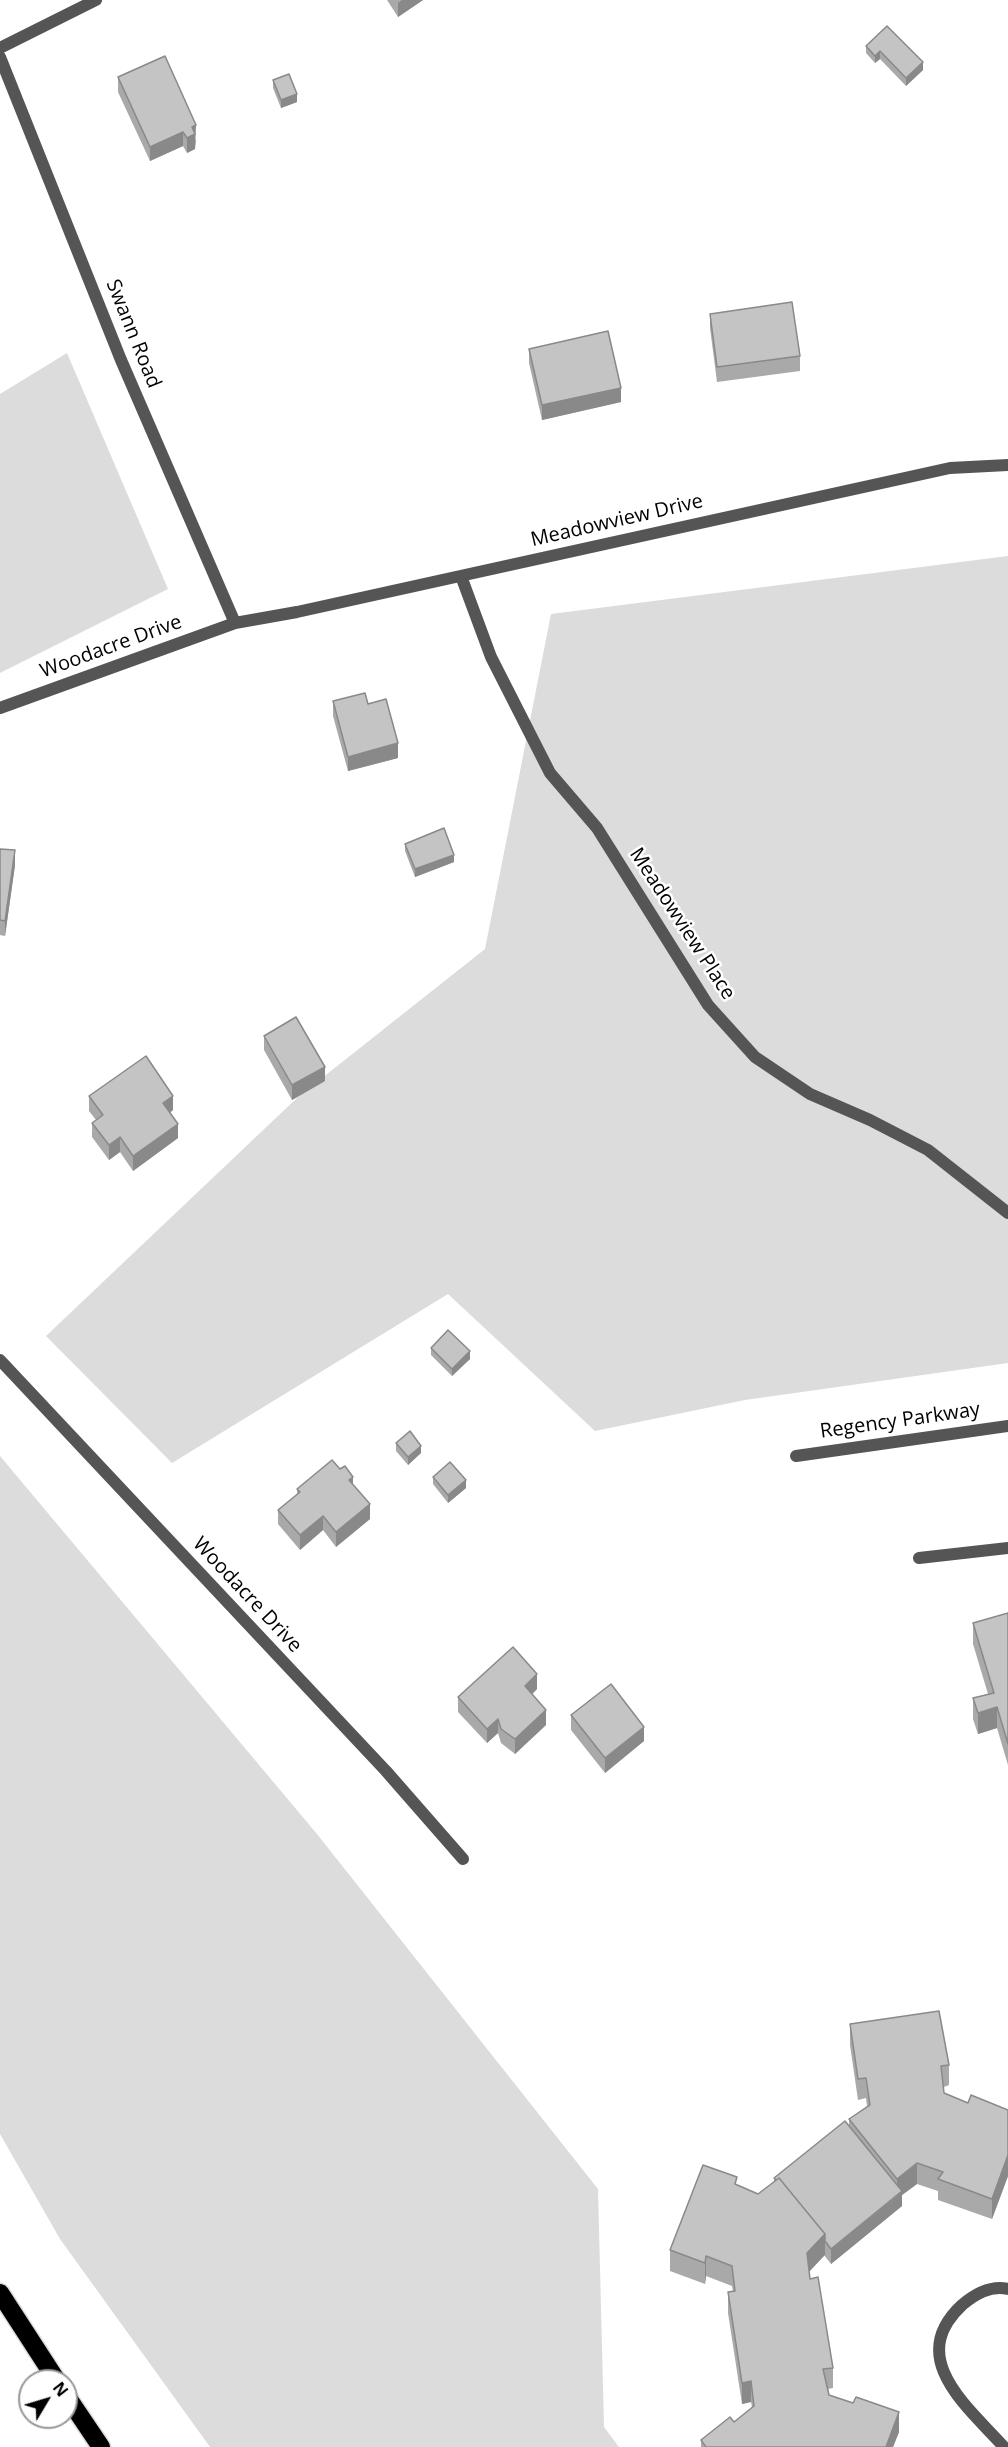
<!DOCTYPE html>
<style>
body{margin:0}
#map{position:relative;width:1008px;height:2447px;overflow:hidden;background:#fff;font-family:"Open Sans",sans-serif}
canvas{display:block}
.north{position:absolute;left:18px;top:2369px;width:60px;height:60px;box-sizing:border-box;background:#fff;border:2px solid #999;border-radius:50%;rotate:52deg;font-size:16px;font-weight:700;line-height:24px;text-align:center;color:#000}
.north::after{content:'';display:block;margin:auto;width:21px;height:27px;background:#000;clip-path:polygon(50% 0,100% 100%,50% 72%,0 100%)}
</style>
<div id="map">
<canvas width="1008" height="2447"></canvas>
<div class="north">N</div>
</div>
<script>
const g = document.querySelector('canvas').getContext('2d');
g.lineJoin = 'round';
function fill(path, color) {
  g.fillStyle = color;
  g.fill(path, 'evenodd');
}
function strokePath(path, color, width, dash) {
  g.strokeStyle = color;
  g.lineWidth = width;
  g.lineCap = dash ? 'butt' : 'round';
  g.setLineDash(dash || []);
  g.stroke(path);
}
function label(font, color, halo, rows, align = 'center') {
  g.font = font + ' "Open Sans",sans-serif';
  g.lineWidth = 5;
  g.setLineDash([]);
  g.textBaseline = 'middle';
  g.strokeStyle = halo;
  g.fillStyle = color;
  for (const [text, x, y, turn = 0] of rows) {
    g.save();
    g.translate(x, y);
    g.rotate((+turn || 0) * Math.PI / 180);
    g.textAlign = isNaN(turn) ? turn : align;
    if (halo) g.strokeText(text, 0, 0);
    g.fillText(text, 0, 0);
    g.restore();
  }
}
const green = new Path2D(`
 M67,353l101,236 -168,84v-279z
 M1008,556v807l-263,37 -150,31 -147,-137 -276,169 -126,-127 252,-239 187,-148 66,-335z
 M0,1456l317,378 281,355 6,238 15,20h-409l-150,-208 -60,-105z`);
const lane = new Path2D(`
 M919,1558l89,-10
 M1004,2447c-36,-40 -99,-89 -42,-142 13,-11 28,-20 46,-16`);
const street = new Path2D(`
 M0,48l96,-48
 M0,57l121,303 114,263
 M461,576l30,81 59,116 47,55 111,177 47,52 55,37 60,26 58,30 80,63
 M0,708l235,-85 62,-11 653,-144 58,-3
 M0,1360l386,411 77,88
 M796,1456l212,-30`);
const highway = new Path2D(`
 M0,2293l57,88
 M66,2395l35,52`);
const wall = new Path2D(`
 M387,0h36l-25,17z
 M866,46l57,24 -17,16 -26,-27 -5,4 -9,-10z
 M118,77l78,63 -1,9 -8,4 -4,-7 -33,15 -32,-69z
 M273,80l24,22 -16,6 -8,-20z
 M710,314l90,42v15l-83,11 -7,-54z
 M529,349l92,53 -79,18 -13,-57z
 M333,701l35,3 30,54 -50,13 -15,-55z
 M405,844l49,18 -39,15 -10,-26z
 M0,849l15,16 -10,71 -5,-1z
 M264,1036l61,45 -33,19 -28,-50z
 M89,1096l84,14 -3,3 8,25 -45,33 -13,-19 -11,8 -17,-23v-14l4,-3 -7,-9z
 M431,1348l39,11 -18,17 -21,-21z
 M396,1443l25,10 -13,12 -12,-14z
 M433,1477l33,11 -18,15 -15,-19z
 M353,1485l17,34 -34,28 -13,-17 -23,20 -22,-26v-14l19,-16v-5z
 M1008,1613v152l-11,-37 -19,6 -5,-15v-21l15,-4 -15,-50v-21z
 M537,1689l-5,5 14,31 -31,29 -14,-11 -3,-10 -11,10 -29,-31v-15z
 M571,1715l73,26 -39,32 -34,-43z
 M850,2024l99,41v20l-5,2v6l24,10 40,7v66l-16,43 -54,-19v-9l-21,-7 -15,11v11l-71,58 -7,-9 -15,17 1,7 23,89v20l-5,1 1,6 70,37 -6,15h-192v-7l33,-18 18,-15 -1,-5 -9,2 -14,-91v-21h5l-1,-6 -26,-10 -1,8 -35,-13v-21l67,-65 21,9 16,-12v-4l75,-52v-7l18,-13 -1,-8 -8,2 -8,-55z`);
const shadedWall = new Path2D(`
 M402,0h21l-25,17v-14z
 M880,51v8l-5,4v-7z
 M923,62v8l-17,16v-8z
 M297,94v8l-16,6v-8z
 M196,125l-1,24 -8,4v-15l5,-11z
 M183,132v14l-33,15v-14z
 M621,388v14l-79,18v-15z
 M398,743v15l-50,13v-14z
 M15,850v15l-10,71v-15z
 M454,855v7l-39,15v-8z
 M325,1067v14l-33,19v-15z
 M173,1096v14l-10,7v-14z
 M178,1124v14l-45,33v-15z
 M120,1137v15l-11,8v-15z
 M470,1351v8l-18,17v-7z
 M421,1446v7l-13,12v-8z
 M353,1477v14l-4,-11z
 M466,1480v8l-18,15v-8z
 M370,1504v15l-34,28v-15z
 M323,1516v14l-23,20v-15z
 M537,1674v15l-12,12v-15z
 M997,1707v21l-19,6v-21z
 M546,1710v15l-31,29v-15z
 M498,1719v14l-11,10v-14z
 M644,1727v14l-39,32v-15z
 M1008,2155v21l-16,43v-20z
 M917,2163v21l-15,11v11l-71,58v-15l66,-53v-17z
 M825,2234v21l-18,19v-21z
 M706,2256v20l-1,8v-21z
 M751,2381v21l-9,2v-21z
 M899,2412v20l-6,15h-7z`);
const building = new Path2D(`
 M887,26l36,36 -17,16 -26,-27 -5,5 -9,-10z
 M165,56l31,69 -4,2 3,7 -8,4 -4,-6 -33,15 -32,-70z
 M289,74l8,20 -16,6 -8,-20z
 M792,302l8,54 -83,11 -7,-53z
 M608,331l13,57 -79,17 -13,-56z
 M365,693l3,11 18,-5 12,44 -50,14 -15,-56z
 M444,828l10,27 -39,14 -10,-25z
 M0,849l15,1 -10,71 -5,-1z
 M296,1017l29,50 -33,18 -28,-49z
 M146,1056l27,40 -10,7 15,21 -45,32 -13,-19 -11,8 -17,-22 11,-8 -14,-19z
 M448,1330l22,21 -18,18 -21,-21z
 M410,1431l11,15 -13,11 -12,-14z
 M332,1460l8,9 5,-3 8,11 -4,3 21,24 -34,28 -13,-16 -23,19 -22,-25 22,-18 -3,-3z
 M450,1462l16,18 -18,15 -15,-18z
 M1008,1613v131l-11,-37 -19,6 -5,-15 21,-5 -21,-70z
 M513,1647l24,27 -12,12 21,24 -31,29 -14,-10 -3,-10 -11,10 -29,-32z
 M611,1684l33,43 -39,31 -34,-43z
 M939,2011l10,54 -8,1 3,27 24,10 3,-8 37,15v45l-16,44 -54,-20 5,-7 -26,-9 -20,16 -48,-60 21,-14 -4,-27 -8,1 -8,-55z
 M845,2121l57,70 -71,58 -6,-8v-7l-46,-56 -3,2 -2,-2z
 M703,2165l34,12 -2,7 23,10 21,-16 46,56 -18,19 3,26 8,-2 15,91 -10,1 6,26 24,8 3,-6 43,15 -13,35h-180l-5,-7 29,-23 4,5 20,-16 -3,-25 -9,2 -14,-91 7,-1 -3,-25 -26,-10 -1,7 -35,-13z`);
const streetNames = [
 ["Swann Road",133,334,68],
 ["Meadowview Drive",617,521,-13],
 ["Woodacre Drive",111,647,-20],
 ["Meadowview Place",682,924,57],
 ["Regency Parkway",900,1421,-8],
 ["Woodacre Drive",247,1595,47]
];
fill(green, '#dcdcdc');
strokePath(highway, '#dbdbdb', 21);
strokePath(lane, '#555', 12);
strokePath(street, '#555', 12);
strokePath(highway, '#000', 18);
fill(wall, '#a9a9a9');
fill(shadedWall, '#898989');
fill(building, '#c4c4c4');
strokePath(building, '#898989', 1.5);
label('20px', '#000', '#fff', streetNames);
</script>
